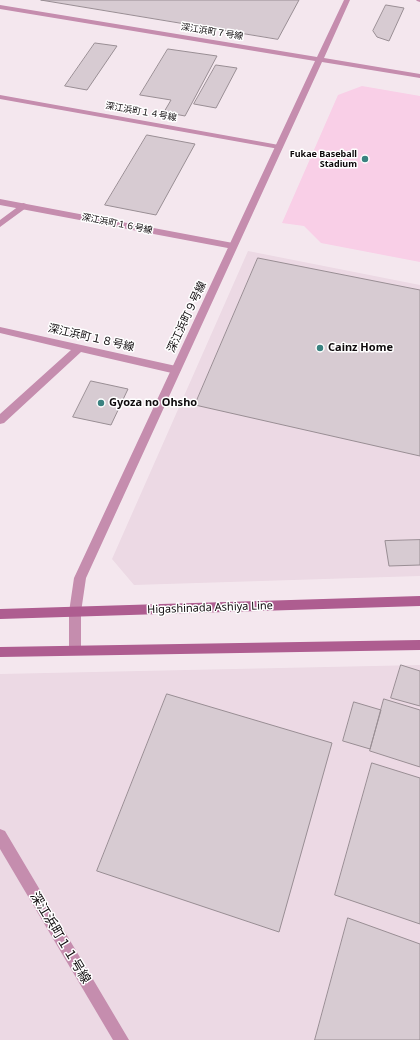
<!DOCTYPE html>
<meta charset="utf-8">
<style>
body{margin:0}
canvas{display:block;background:#f4e7ee}
</style>
<canvas width="420" height="1040"></canvas>
<script>
const g = document.querySelector('canvas').getContext('2d');
g.lineJoin = 'round';
function fill(path, color) {
  g.fillStyle = color;
  g.fill(path, 'evenodd');
}
function strokePath(path, color, width, dash) {
  g.strokeStyle = color;
  g.lineWidth = width;
  g.lineCap = dash ? 'butt' : 'round';
  g.setLineDash(dash || []);
  g.stroke(path);
}
function label(font, color, halo, rows, align = 'center') {
  g.font = font + ' "Noto Sans","Noto Sans JP",sans-serif';
  g.lineWidth = 3;
  g.setLineDash([]);
  g.textBaseline = 'middle';
  g.strokeStyle = halo;
  g.fillStyle = color;
  for (const [text, x, y, turn = 0] of rows) {
    g.save();
    g.translate(x, y);
    g.rotate((+turn || 0) * Math.PI / 180);
    g.textAlign = isNaN(turn) ? turn : align;
    if (halo) g.strokeText(text, 0, 0);
    g.fillText(text, 0, 0);
    g.restore();
  }
}
const built = new Path2D(`
 M248,251l172,34v291l-286,9 -22,-26z
 M420,665v375h-420v-366z`);
const green = new Path2D(`
 M362,86l58,10v166l-99,-19 -17,-17 -22,-3 56,-128z`);
const building = new Path2D(`
 M41,0h258l-21,39z
 M386,5l18,3 -15,33 -12,-4 -4,-6z
 M95,43l22,3 -30,44 -22,-4z
 M168,49l49,7 -32,60 -21,-4 7,-12 -31,-5z
 M216,65l21,3 -21,40 -22,-4z
 M147,135l48,9 -39,71 -51,-10z
 M258,258l162,32v166l-225,-51z
 M91,381l37,8 -17,36 -38,-8z
 M420,540v25l-31,1 -4,-25z
 M401,665l19,6v35l-29,-8z
 M167,694l165,49 -53,189 -182,-61z
 M384,699l36,11v57l-50,-16z
 M354,702l27,8 -11,39 -27,-8z
 M372,763l48,15v146l-85,-29z
 M348,918l72,26v96h-105z`);
const minor = new Path2D(`
 M0,95l279,50 4,2 -4,2 -279,-50z
 M0,199l233,44 4,3 -4,3 -233,-44z
 M0,327l176,39 5,4 -5,4 -95,-22 -77,71 -4,1v-10l71,-64 -71,-17z`);
const tertiary = new Path2D(`
 M344,0h6l-26,58 96,16v4l-98,-16 -236,516 -5,34v38l-2,4 -4,1 -4,-1 -2,-4v-38l5,-34 241,-517 -315,-52v-4l317,52z
 M416,0h4v2l-3,-1z
 M23,203l3,1 1,2 -1,2 -26,19v-7z
 M0,829l5,2 124,209h-16l-113,-191z`);
const secondary = new Path2D(`
 M420,596v10l-420,13v-10z
 M420,640v10l-420,7v-10z`);
const markers = [
 [365,159,4,"#3a8280"],
 [320,348,4,"#3a8280"],
 [101,403,4,"#3a8280"]
];
const farStreetnames = [
 ["深江浜町７号線",212,32,9],
 ["深江浜町１４号線",141,112,10],
 ["深江浜町１６号線",117,224,11]
];
const farPoinames = [
 ["Fukae Baseball",357,154],
 ["Stadium",357,164]
];
const streetNames = [
 ["深江浜町９号線",187,317,-65],
 ["深江浜町１８号線",91,338,13],
 ["Higashinada Ashiya Line",210,608,-2]
];
const poiNames = [
 ["Cainz Home",328,348],
 ["Gyoza no Ohsho",109,403]
];
const nearStreetnames = [
 ["深江浜町１１号線",60,938,59]
];
fill(built, '#ecd9e4');
fill(green, '#f9cfe7');
fill(building, '#d7cbd2');
strokePath(building, '#998e94', 1);
fill(minor, '#c58dae');
fill(tertiary, '#c58dae');
fill(secondary, '#ae5d90');
for (const [x, y, r, color] of markers) {
  const dot = new Path2D();
  dot.arc(x, y, r, 0, 2 * Math.PI);
  g.fillStyle = color;
  g.fill(dot);
  strokePath(dot, '#fff', 1.5);
}
label('9px', '#0e0a0c', '#fff', farStreetnames);
label('bold 9px', '#0e0a0c', '#fff', farPoinames, 'right');
label('11px', '#0e0a0c', '#fff', streetNames);
label('bold 11px', '#0e0a0c', '#fff', poiNames, 'left');
label('13px', '#0e0a0c', '#fff', nearStreetnames);
</script>
